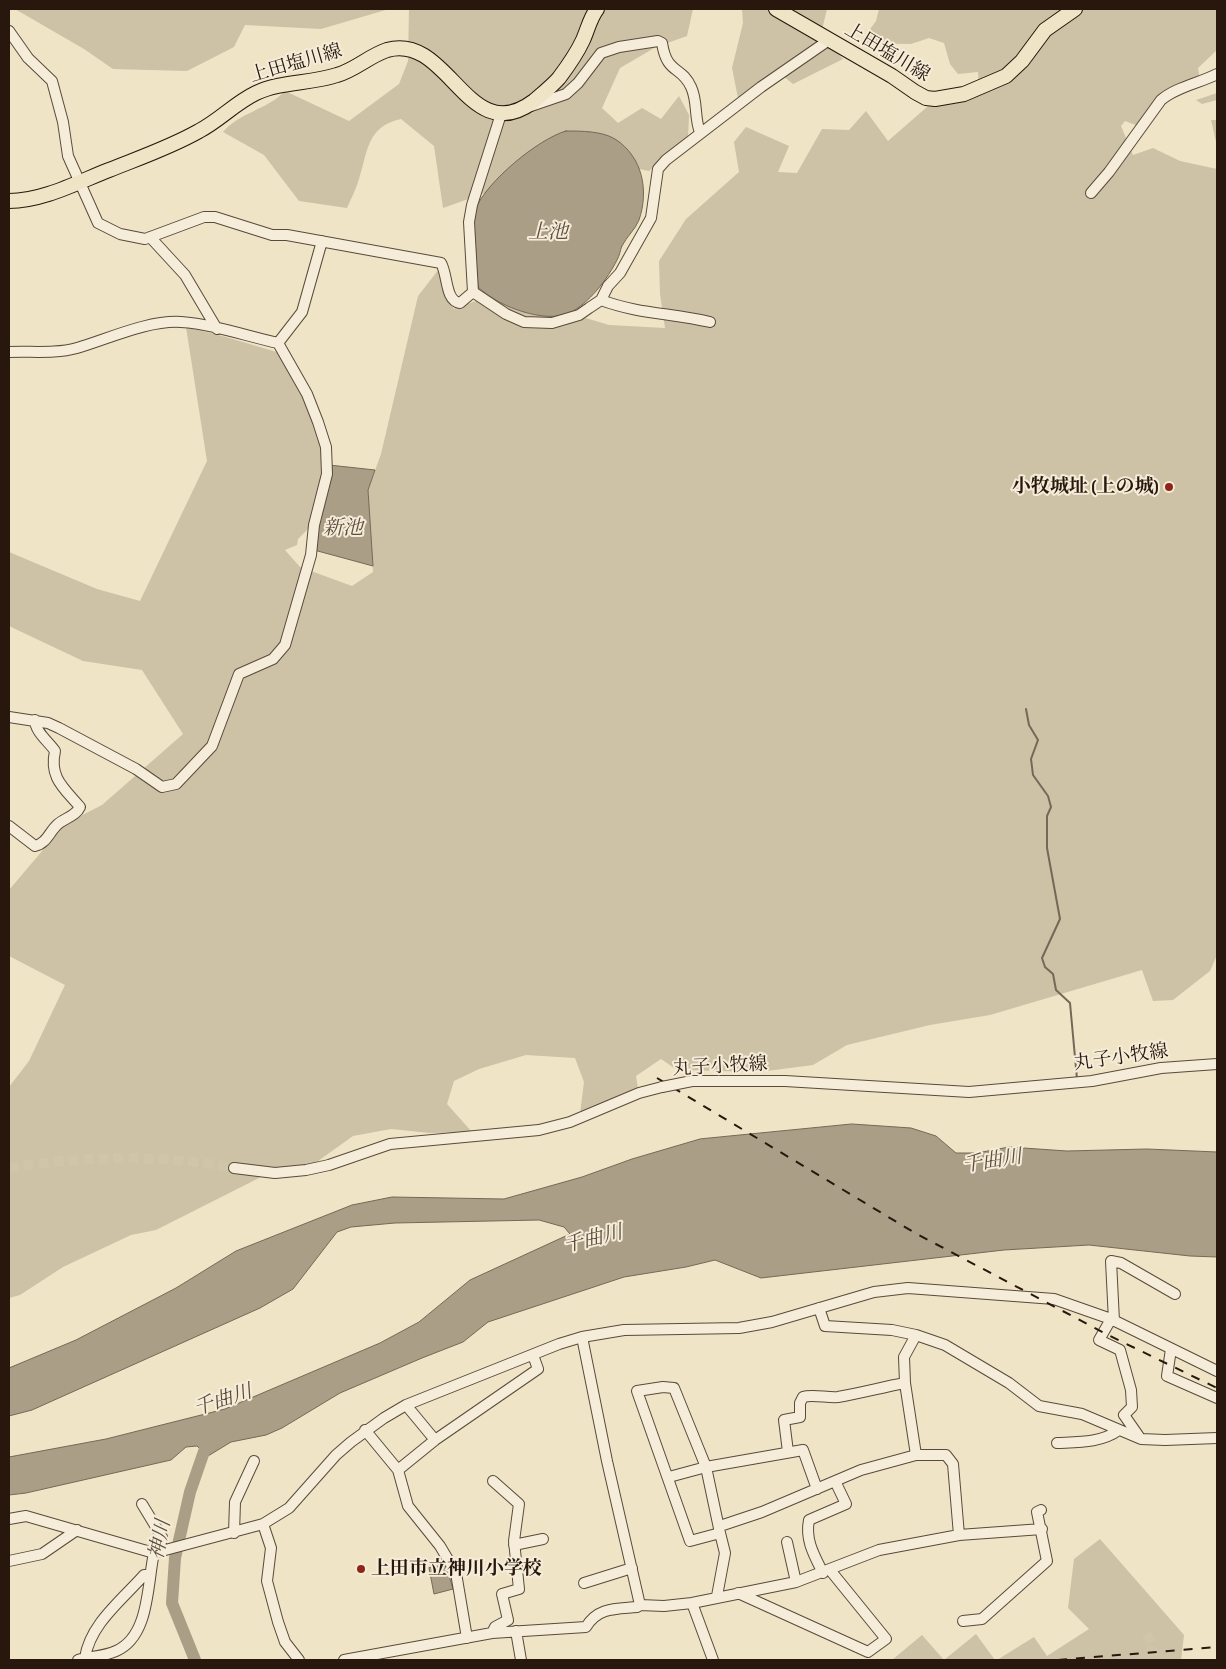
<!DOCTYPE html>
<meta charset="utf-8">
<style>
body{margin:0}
#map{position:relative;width:1226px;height:1669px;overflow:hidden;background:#efe4c5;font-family:Alegreya,serif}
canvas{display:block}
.frame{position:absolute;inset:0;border:10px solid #27170d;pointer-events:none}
</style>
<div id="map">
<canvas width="1226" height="1669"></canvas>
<div class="frame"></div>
</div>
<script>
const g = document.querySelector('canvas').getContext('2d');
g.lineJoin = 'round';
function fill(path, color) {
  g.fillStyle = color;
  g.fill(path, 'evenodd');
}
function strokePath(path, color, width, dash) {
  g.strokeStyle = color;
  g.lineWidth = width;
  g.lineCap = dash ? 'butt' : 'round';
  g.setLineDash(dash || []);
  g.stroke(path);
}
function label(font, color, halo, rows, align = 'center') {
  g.font = font + ' Alegreya,"Noto Serif JP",serif';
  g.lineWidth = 4;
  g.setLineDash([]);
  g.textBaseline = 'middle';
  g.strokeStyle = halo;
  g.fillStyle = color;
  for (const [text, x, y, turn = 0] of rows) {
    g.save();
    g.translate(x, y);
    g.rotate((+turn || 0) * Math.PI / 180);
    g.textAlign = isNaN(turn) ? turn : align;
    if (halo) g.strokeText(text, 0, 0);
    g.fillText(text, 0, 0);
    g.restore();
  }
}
const green = new Path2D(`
 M15,9h374l-68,20 -76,-4 -11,22 -47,24 -74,-2 -29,-20z
 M409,9h284l-6,27 -31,11 -36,21 -18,40 16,15 24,-15 19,11 18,-23 10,19 -1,23 -39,33 -10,-2 -12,-19 -97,1 -45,42 -42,15 -9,-62 -33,-27c-34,7 -33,32 -42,60 -3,10 -8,20 -12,29l-48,-7 -35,-46 -41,-23c17,-20 44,-22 62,-41l64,30 50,-37 9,-23z
 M742,9h85l-6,25 22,25 -50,25 -17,-14 -38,28 -6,-30 11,-45z
 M879,9h193l-52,52 -41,25 -1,-14 -20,2 -8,-10 -6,-21 -15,-5 -18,6 -51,-1 16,-22z
 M1078,9h139v41l-19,18 2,12 -25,9 -37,37 -13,-5 -4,5 12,29 20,-7 27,13 37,8v786l-7,16 -37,29 -20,1 -11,-31 -152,45 -60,10 -83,20 -34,20 -54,7 -82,-2 -16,-11 -25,17 2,13 -58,25 4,-32 -9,-24 -49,-3 -47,14 -25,12 -7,23 25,28 -42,1 -39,-4 -38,7 -42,30 -48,10 -107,54 -25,5 -68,32 -43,28 -11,3v-211l20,-26 36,-76 -56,-29v-66l56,-66 37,-19 81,-71 -41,-64 -59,-9 -74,-35v-74l88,37 43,12 67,-140 -21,-134 40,10 54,16 24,43 19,52 2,27 -13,50 -14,14 -1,6 -12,5 15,17 52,19 21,-14 -5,-82 13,-36 37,-158 21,-27 8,28 7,12 35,-13 25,13 18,5 25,2 12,-3 40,12 56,3 -5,-34 -1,-33 27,-42 53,-47 -5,-30 12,-15 43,19 -11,26 19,1 25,-44 27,1 17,-19 22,30 39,-34 45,-13 58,-42z
 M1217,93v7l-15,4 -6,-4z
 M1211,120h6v26z
 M1100,1539l84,96 -3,25h-184l37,-23 13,19 42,-27 -21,-21 6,-49z
 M976,1634l19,26h-103l30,-25 22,25z`);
const water = new Path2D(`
 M566,131c15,0 36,0 49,8 28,18 34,52 24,81 -4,10 -12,16 -17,26 -2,4 -2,9 -5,14 -9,18 -28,44 -48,53 -13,6 -31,3 -45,-1 -17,-5 -33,-13 -46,-25 -1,-20 -9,-59 -3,-77 11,-28 63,-71 91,-79z
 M329,465l46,5 -7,20 5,76 -59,-16z
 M852,1124l59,4 25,8 20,17h21l32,-6 58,4 80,-2 70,3v105l-27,-1 -101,-11 -85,5 -243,28 -46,-18 -29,7 -62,10 -136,45 -25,20 -41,16 -82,35 -58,35 -16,7 -35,7 -23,14 -11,-10 -11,1 -15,13 -145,33 -17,2v-38l97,-18 119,-30 155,-66 39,-21 51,-42 100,-46 -6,-7 -25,-7 -144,3 -44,4 -14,5 -44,57 -33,19 -228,102 -23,6v-48l67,-28 100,-52 60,-37 116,-46 40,-8 112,2 78,-22 50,-18 68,-20z
 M446,1565l7,24 -19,5 -5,-26z`);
const stream = new Path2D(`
 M1026,709l3,16 9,15 -7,19 2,16 15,21 3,11 -4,9v32l13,71 -18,39 3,9 8,7 3,16 14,13 7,76`);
const river = new Path2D(`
 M195,1660l-23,-57 3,-45 15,-66 19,-55`);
const minorTunnel = new Path2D(`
 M9,1168c74,-12 151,-14 225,0
 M1146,1634l7,10 -2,16`);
const minor = new Path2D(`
 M9,31l19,27 24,23 11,41 5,34 30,67 22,11 25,5 59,-22h11l57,18h15l154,28c7,12 4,38 19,40l13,-11
 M528,107l38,-13 12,-11 23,-30 18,-6 39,-6 4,2c5,32 19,22 29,44 7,14 3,31 9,45
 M1091,193l18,-21 52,-72c15,-13 39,-17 56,-26
 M150,237l35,38 32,54
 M473,292l33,22 18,8 28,1 27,-8 10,-7 12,-8 7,-14 12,-13 31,-55 7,-49 8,-9 95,-73 68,-47
 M473,292l-4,-70 3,-17 29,-91
 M601,300c37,14 71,13 109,22
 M278,343l24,-31 20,-71
 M9,352c23,-1 46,2 68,-4 31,-9 71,-28 104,-26 32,2 65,14 97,21l29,51 11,28 8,25 1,27 -13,51 -3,30 -26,90 -12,14 -34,15 -27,72 -36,38 -14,3 -26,-18 -77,-41 -11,-5 -39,-6
 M9,826l26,20c12,-3 14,-14 23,-22 7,-6 18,-8 22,-17 -16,-19 -31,-29 -25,-56 -6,-9 -20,-19 -20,-31
 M692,1081h93l184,11 123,-11 69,-13 56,-4
 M234,1168l41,5 31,-3 23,-5 61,-21 149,-14 31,-8 69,-29 23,-6
 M819,1308l6,18 67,4 24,5 29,10 64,38 30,23 43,8 59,25 24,1 52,-2
 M1111,1319l-12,21 21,10 11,40 1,17 -8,8 16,23
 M1114,1321l-3,-60 10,2 54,31
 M916,1335l-12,22 1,26 11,72h30l7,9 6,71
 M582,1337l25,124 33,144
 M1171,1349l-4,27 50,22
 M663,1387l11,1 32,79 14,66 -30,8 -53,-150z
 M406,1405l29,35 103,-71 -5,-14
 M365,1430l33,40 37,-30
 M1057,1443c21,-1 44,0 62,-13
 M788,1452l-4,-32 16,-3v-14l3,-6c9,-3 25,1 35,0 23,-4 45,-10 67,-14
 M398,1470l10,36 32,40 16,27 11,65
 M669,1477l37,-10 97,-17 14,39
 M142,1504l20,33 -3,15
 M9,1519l17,-3 128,37 109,-29 26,-16 47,-53 15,-13 33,-24 22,-13 153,-61 23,-7 42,-7 115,-2 33,-6 102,-30 34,-4 146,11 57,20 106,52
 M263,1524l8,24 -4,33 11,41 7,20 14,18
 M720,1526l42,-14 99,-42 55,-15
 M234,1533l1,-31 19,-41
 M787,1542l9,40
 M514,1545l29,-6
 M9,1561l33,-7 35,-24
 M823,1573c-9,-18 -18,-33 -14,-53l37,-16 -11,-23
 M584,1583l48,-15
 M738,1593l130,59 18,-13 -56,-69
 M717,1596l8,-43 -5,-20
 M692,1603l21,57
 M963,1621l19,-2 65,-58 -10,-49 4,-2
 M516,1631l5,29
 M492,1633l3,-6 13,-7 -6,-26 17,-5 -5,-48 5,-37 -26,-23
 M85,1658c5,-34 37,-58 59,-83h5
 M78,1660c12,-4 25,-3 38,-9 34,-15 31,-67 38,-98
 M344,1660l148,-27 94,-6c12,-20 30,-18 51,-20l3,-2 24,1 28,-3 104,-21 83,-32 80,-15 83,-6`);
const major = new Path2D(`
 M776,9l116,67 23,16 11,6 9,1 29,-5 42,-18 16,-15 23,-31 30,-21
 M9,201c34,0 69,-19 100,-31 30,-12 62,-23 90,-39 21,-11 36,-28 57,-38 25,-12 54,-9 81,-18 18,-5 32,-19 50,-25 62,-18 81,101 147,51 8,-7 18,-15 25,-23 9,-12 18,-25 24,-38 5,-11 7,-22 14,-31`);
const rail = new Path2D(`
 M657,1078l258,155 195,103 107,52
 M1058,1660l159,-13`);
const minorBridge = new Path2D(`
 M662,1087l30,-6`);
const markers = [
 [1169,487,5,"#8f2418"],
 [361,1569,5,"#8f2418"]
];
const streetNames = [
 ["上田塩川線",887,53,31],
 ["上田塩川線",296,64,-16],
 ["丸子小牧線",1121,1058,-8],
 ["丸子小牧線",720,1067,-3]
];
const poiNames = [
 ["小牧城址 (上の城)",1159,487],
 ["上田市立神川小学校",371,1569,"left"]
];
const waterNames = [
 ["上池",548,233],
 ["新池",343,529],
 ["千曲川",992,1162,-9],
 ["千曲川",593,1240,-14],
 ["千曲川",223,1401,-18],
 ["神川",161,1540,-79]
];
fill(green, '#cdc1a6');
fill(water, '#ab9e86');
strokePath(water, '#766856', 1);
strokePath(stream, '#766856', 2);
strokePath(river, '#ab9e86', 12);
strokePath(minorTunnel, '#d1c5a9', 10, [10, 5]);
strokePath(minor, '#594a3b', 12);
strokePath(major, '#27170d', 16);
strokePath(minor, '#f5edd9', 10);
strokePath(major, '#efe4c5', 14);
strokePath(rail, '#27170d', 2, [9, 9]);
strokePath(minorBridge, '#594a3b', 12, []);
strokePath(minorBridge, '#f5edd9', 10);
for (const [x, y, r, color] of markers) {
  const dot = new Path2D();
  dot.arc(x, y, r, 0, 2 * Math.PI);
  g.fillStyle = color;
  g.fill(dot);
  strokePath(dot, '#f5edd9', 2);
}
label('19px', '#27170d', '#f5edd9', streetNames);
label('bold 19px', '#27170d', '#f5edd9', poiNames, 'right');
label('italic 20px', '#5c4d3d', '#f5edd9', waterNames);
</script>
